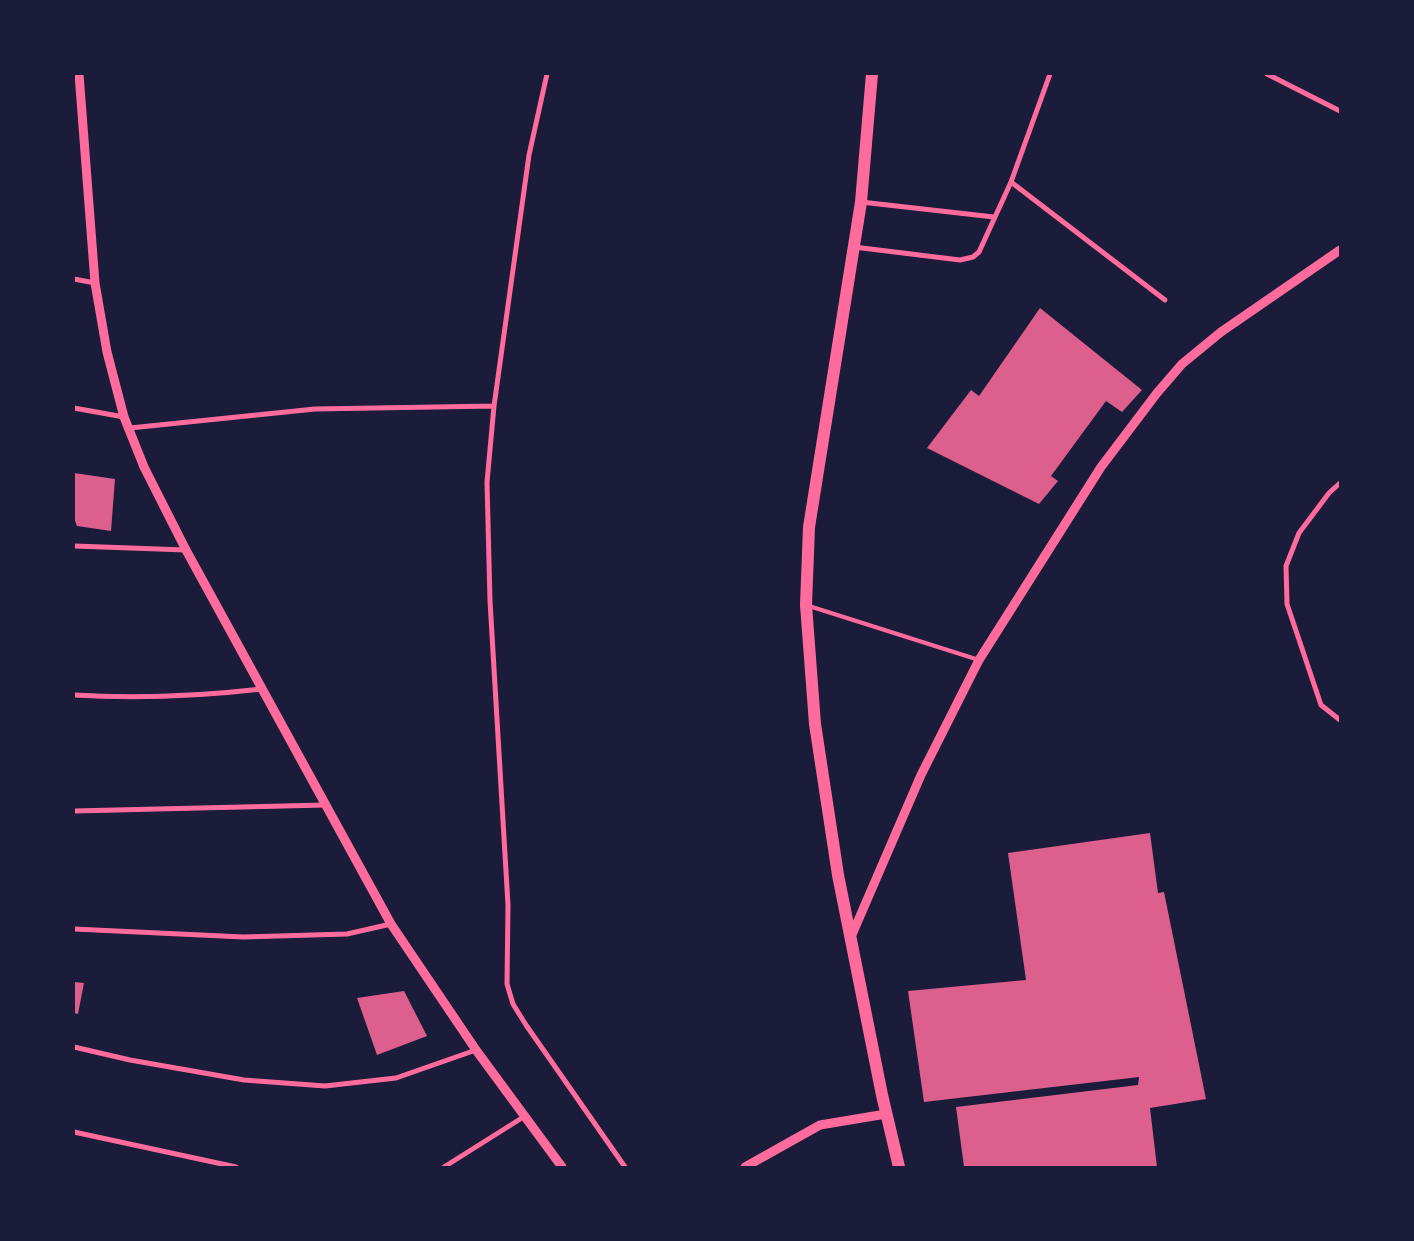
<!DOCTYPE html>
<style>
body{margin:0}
#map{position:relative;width:1414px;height:1241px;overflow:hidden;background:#1b1b3a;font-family:"Libre Baskerville",serif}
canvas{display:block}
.frame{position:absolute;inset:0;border:75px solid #1b1b3a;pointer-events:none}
</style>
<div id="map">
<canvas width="1414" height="1241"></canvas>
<div class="frame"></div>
</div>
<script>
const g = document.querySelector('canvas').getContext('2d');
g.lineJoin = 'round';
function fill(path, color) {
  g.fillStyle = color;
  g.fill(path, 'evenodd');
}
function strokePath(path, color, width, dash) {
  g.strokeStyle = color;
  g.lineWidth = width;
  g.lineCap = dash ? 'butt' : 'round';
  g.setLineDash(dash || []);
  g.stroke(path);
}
const building = new Path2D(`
 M1040,308l102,82 -20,22 -16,-11 -55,75 7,5 -19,23 -112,-56 44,-58 8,6z
 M74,473l41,6 -4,52 -34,-5 -3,-8z
 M1150,833l8,60 6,-1 42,207 -56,9 7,59h-193l-8,-60 182,-22 1,-8 -215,25 -16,-111 118,-11 -18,-127z
 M74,982l10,1 -6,31 -4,-1z
 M404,991l23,45 -50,19 -20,-57z`);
const service = new Path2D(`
 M809,606l170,54`);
const minor = new Path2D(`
 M547,74l-18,81 -35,251 -7,76 3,119 18,304 -1,79 6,20 13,21 99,142
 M1267,74l73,37
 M1011,182l154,118
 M861,202l133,15
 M854,247l106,13 13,-3 6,-5 32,-70 39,-108
 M74,279l21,4
 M74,408l50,9
 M130,428l185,-19 179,-3
 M1340,483l-11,10 -30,40 -13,33 1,38 34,101 19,15
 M74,546l112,4
 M74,695c63,4 126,1 188,-6
 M74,811l251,-6
 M74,929l169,8 104,-3 44,-10
 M74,1047l56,13 114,20 81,6 71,-8 80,-28
 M74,1132l162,35
 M444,1167l81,-51`);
const tertiary = new Path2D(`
 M79,74l16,209 12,69 17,65 20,50 42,83 205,374 85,126 86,117
 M851,937l70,-162 58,-115 122,-193 56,-74 25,-29 39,-32 119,-82
 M745,1167l75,-42 66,-11`);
const primary = new Path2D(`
 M872,74l-11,128 -52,325 -3,78 9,119 23,151 44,220 17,72`);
fill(building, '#dd5f8e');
strokePath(service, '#ff6b9d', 4);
strokePath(minor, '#ff6b9d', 5);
strokePath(tertiary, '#ff6b9d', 9);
strokePath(primary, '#ff6b9d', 12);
</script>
